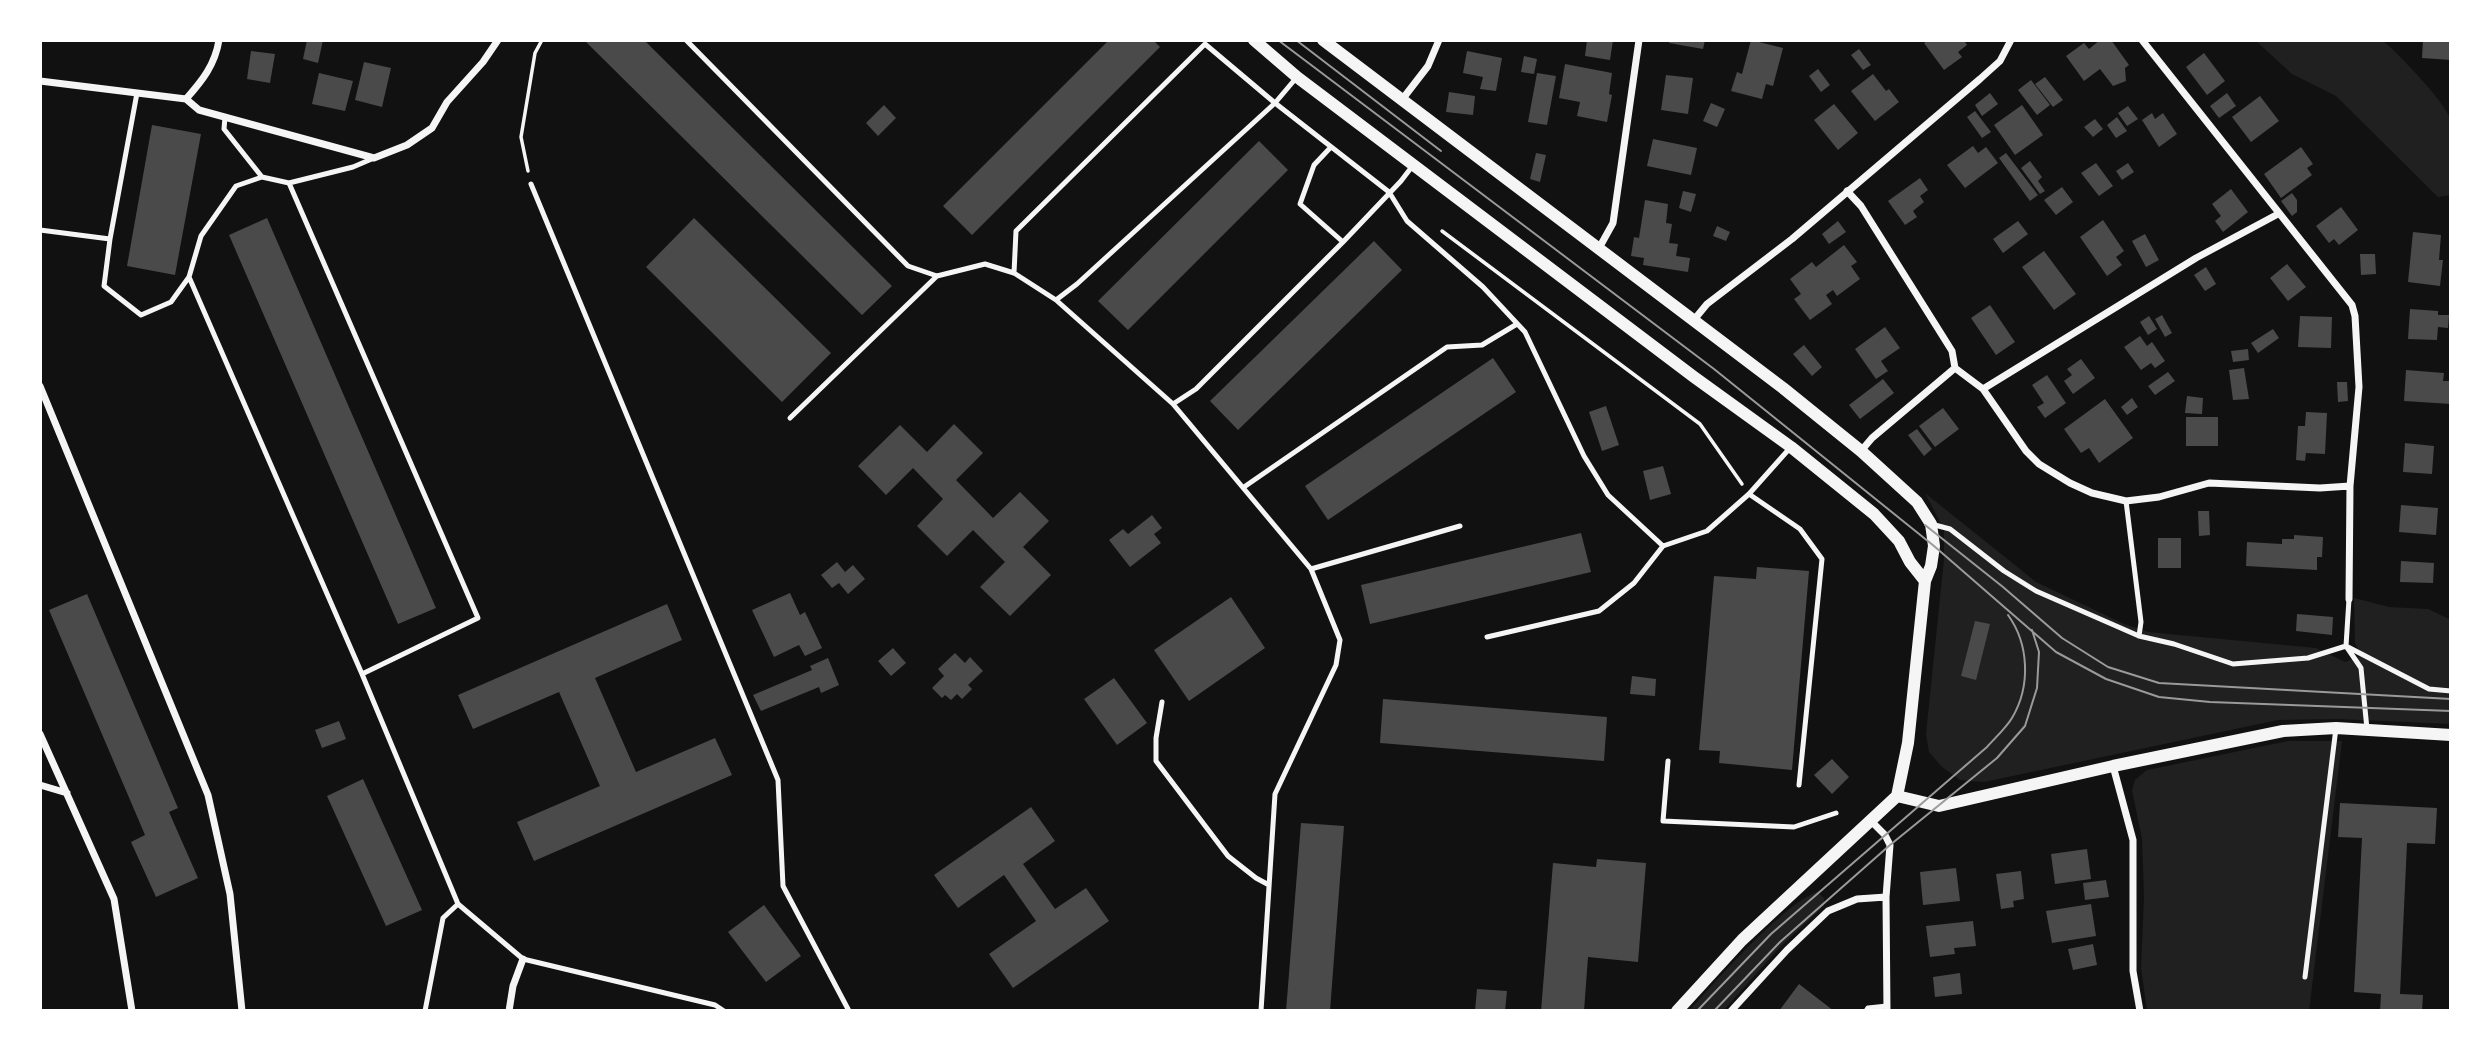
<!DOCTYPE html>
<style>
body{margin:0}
#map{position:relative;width:2491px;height:1051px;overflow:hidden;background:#111;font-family:"Noto Sans",sans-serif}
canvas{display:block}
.frame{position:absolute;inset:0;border:42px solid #fff;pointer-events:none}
</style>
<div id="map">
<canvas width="2491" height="1051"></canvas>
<div class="frame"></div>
</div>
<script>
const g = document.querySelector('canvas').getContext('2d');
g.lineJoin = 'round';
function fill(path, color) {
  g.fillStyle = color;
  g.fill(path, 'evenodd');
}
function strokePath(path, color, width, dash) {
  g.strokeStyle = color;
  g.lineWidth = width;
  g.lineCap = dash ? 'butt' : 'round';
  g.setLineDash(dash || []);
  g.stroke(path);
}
const green = new Path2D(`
 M2255,40h127c16,13 61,60 68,78 4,10 1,63 1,77l-13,2 -102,-101 -44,-22z
 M1925,493l111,89 88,42 24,8 168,16 29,14 16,-6 -6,-13 -1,-45 35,9 39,2 23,11v104l-114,-5 -59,1 -294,62 -24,-2 -18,-13 -13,-15 -3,-18 18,-175v-29z
 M2288,741h54l-33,270h-162l-6,-43 3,-71 -2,-58 -10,-49 3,-10 12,-10z
 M1817,892l7,6v8l-42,39 -59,66h-34c27,-30 94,-107 128,-119z`);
const building = new Path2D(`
 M307,40h16l-5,23 -15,-4z
 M584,40h60l248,246 -30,29z
 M1109,40h44l7,7 -188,188 -29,-29z
 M1587,40h26l-3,20 -25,-4z
 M1670,40h35l-2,9 -34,-6z
 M1751,40l32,8 -10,38 -7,-2 -4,15 -31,-8 6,-19 5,2z
 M1929,40h35l3,5 -9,7 4,5 -18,13 -20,-27z
 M2100,40h11l18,25 -4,3 1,13 -13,5 -13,-17 -16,12 -18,-25 18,-13 5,6z
 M2423,40h28v20l-29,-2z
 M1859,49l12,16 -8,5 -12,-15z
 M251,51l24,3 -5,29 -23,-4z
 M1467,51l35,7 -6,33 -16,-2 3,-12 -20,-4z
 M2204,53l21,28 -18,14 -21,-28z
 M1524,56l13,3 -3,15 -13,-2z
 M364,62l27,6 -9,39 -27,-7z
 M1565,64l47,9 -3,21 3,1 -5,27 -30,-6 3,-14 -21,-4z
 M1818,69l12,16 -9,7 -12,-16z
 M319,73l34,8 -8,30 -33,-7z
 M1537,73l19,3 -9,49 -19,-3z
 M1873,74l13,17 3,-2 10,13 -24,19 -24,-30z
 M1666,75l27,3 -5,36 -27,-4z
 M2045,77l18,23 -10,7 -18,-23z
 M2031,80l19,25 -13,10 -19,-25z
 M1449,92l26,4 -2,19 -27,-3z
 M1990,93l8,11 -16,12 -7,-11z
 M2227,93l9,13 -17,12 -9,-12z
 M2260,96l19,25 -28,21 -19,-25z
 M1711,103l14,6 -8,18 -14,-6z
 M1834,104l24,29 -20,17 -24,-30z
 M884,105l12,13 -18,18 -12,-13z
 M2022,105l21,30 -28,20 -21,-30z
 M2128,106l10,13 -11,7 -9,-13z
 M1975,111l16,21 -9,6 -15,-21z
 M2152,113l3,6 8,-6 14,21 -18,13 -17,-27z
 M2117,117l10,14 -11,7 -9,-13z
 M2095,119l8,10 -10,8 -9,-10z
 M152,125l49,9 -26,141 -48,-9z
 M1653,139l44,9 -6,27 -44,-9z
 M1259,141l29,29 -160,160 -30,-29z
 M1973,146l5,7 8,-6 12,16 -33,25 -18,-23z
 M2301,147l12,17 -6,4 5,7 -31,23 -17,-24z
 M1536,153l10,2 -6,27 -10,-3z
 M2006,153l32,42 -8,6 -31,-43z
 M2030,161l12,16 -4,4 7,10 -5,3 -19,-26z
 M2096,163l17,23 -14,10 -18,-23z
 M2128,163l6,9 -12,8 -6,-9z
 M1920,178l8,12 -8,6 4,6 -11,9 4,6 -12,8 -17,-24z
 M2062,187l11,15 -17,13 -12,-15z
 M2231,189l17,23 -25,20 -8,-11 6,-5 -9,-12z
 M1683,191l13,3 -5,18 -12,-4z
 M2292,193l5,7v12l-5,4 -11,-15z
 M1645,200l23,4 -2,19 6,1 -3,19 9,1 -2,12 14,2 -2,14 -45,-7 1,-7 -13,-2 3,-19 5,1z
 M2341,207l17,23 -19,15 -5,-6 -5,4 -13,-17z
 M267,218l169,390 -38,16 -169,-389z
 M694,218l137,135 -49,49 -136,-135z
 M2103,220l21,31 -8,6 6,8 -15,11 -27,-39z
 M1838,221l8,11 -17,12 -7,-10z
 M2018,221l10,13 -25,19 -10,-14z
 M1717,226l13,6 -4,9 -13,-5z
 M2413,232l28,3 -2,25h4l-3,26 -32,-4z
 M2145,234l14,26 -13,7 -14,-26z
 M1374,241l28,29 -164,160 -28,-29z
 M1844,245l13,17 -6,4 9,13 -23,17 -4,-6 -7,5 6,9 -22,16 -16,-21 7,-5 -11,-15 22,-17 4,5z
 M2044,251l32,43 -22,16 -32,-43z
 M2360,254h15l1,20 -15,1z
 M2287,264l19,23 -18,14 -18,-23z
 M2206,267l10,17 -11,7 -11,-16z
 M1990,305l25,37 -19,13 -25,-37z
 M2410,309l28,2v4h11l-1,13 -10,-1 -1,13 -29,-1z
 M2162,315l10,18 -7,4 -10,-18z
 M2149,316l8,13 -9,6 -8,-13z
 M2300,316l32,1 -1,31 -33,-1z
 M1885,327l15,21 -19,13 7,10 -12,8 -21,-30z
 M2273,329l6,9 -21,15 -7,-10z
 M2140,336l7,10 5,-4 13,19 -10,7 -4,-5 -10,7 -17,-23z
 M1804,345l18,22 -10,9 -19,-22z
 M2248,349l1,11 -16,2 -2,-11z
 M1493,358l23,34 -188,128 -23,-34z
 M2081,359l14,19 -22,16 -9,-13 8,-6 -5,-6z
 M2244,368l5,31 -16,1 -4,-30z
 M2406,370l38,3 -1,8h8v23l-47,-3z
 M2168,372l7,9 -20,14 -7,-9z
 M2047,375l19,28 -21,15 -8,-11 7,-4 -12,-18z
 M1883,379l11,14 -34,26 -11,-14z
 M2337,382h10l1,19 -10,1z
 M2187,396l16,2 -1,16 -17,-1z
 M2132,398l6,9 -11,8 -6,-8z
 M2105,399l28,39 -34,25 -10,-15 -8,5 -17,-24z
 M1606,406l13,39 -17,6 -13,-39z
 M1943,408l16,21 -24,18 -16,-21z
 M2306,412l21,1 -2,41 -19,-1 -1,8 -9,-1 2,-34h7z
 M2186,417h32v29h-32z
 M954,424l29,29 -27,27 37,38 27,-26 29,29 -26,26 28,28 -41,41 -30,-29 25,-25 -32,-32 -26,26 -30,-30 26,-27 -30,-31 -27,27 -28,-29 42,-41 27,27z
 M1917,429l15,20 -8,7 -16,-21z
 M2405,443l29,3 -2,28 -29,-2z
 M1663,466l8,28 -21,6 -7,-29z
 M2401,505l37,3 -2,27 -37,-3z
 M2198,511h11l1,24 -11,1z
 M1152,515l10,13 -8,6 7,9 -31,24 -21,-27 14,-11 5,5z
 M1581,533l10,39 -221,52 -9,-39z
 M2294,535l29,2 -1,20h-5v13l-71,-4 1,-24 35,2v-5h12z
 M2158,538h23v30h-23z
 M2401,561l33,2 -1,20 -33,-1z
 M837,562l8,10 8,-7 12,14 -17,15 -9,-11 -7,5 -11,-13z
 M1757,567l52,4 -17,199 -73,-7 1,-12 -21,-1 15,-174 42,3z
 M790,593l10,22 5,-3 17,36 -17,8 -6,-11 -25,12 -22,-47z
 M87,594l91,214 -9,4 29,66 -42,19 -25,-55 14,-7 -96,-225z
 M1231,597l34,51 -76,53 -35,-51z
 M667,604l15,36 -87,38 41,94 79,-34 17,37 -198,86 -17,-39 83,-36 -41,-94 -86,37 -15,-34z
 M2297,614l36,3 -1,18 -36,-4z
 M1975,621l15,3 -14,56 -15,-4z
 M893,648l13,15 -15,13 -13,-15z
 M955,653l10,10 5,-6 13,14 -15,14 4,4 -10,10 -5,-5 -6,6 -6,-5 -3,3 -10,-10 12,-12 -6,-7z
 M828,658l11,27 -18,8 -2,-6 -58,24 -8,-16 59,-25 -2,-4z
 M1632,676l24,3 -1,17 -25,-2z
 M1114,678l33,45 -30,22 -33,-46z
 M1383,699l224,18 -3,44 -224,-18z
 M339,721l7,18 -24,9 -7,-18z
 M1832,759l17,18 -17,17 -18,-19z
 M363,779l59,131 -36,16 -59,-130z
 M2340,803l97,5 -2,36 -28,-1 -7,151 23,1 -1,16h-42l1,-17 -27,-2 8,-154 -24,-1z
 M1031,807l24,34 -32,23 32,45 31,-21 23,33 -96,67 -24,-34 47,-33 -32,-46 -46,33 -24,-33z
 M1301,823l43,3 -14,185h-44z
 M2087,849l4,30 -36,5 -4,-30z
 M1597,859l49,4 -8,99 -50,-5 -4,54h-43l12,-148 43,4z
 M1956,868l4,33 -37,4 -3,-33z
 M2021,871l3,28 -11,2 1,6 -13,2 -5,-35z
 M2106,880l3,17 -24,3 -2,-17z
 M2091,904l5,32 -44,7 -6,-32z
 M764,905l37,51 -35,26 -38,-50z
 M1973,921l3,25 -22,2 1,6 -25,3 -4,-31z
 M2093,944l4,21 -24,5 -5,-21z
 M1960,973l2,21 -27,3 -2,-20z
 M1799,984l35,27h-55z
 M1477,989l30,2 -2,20h-30z`);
const path = new Path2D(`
 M528,171l-7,-34 14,-84 7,-13
 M1442,231l258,193 42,60`);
const service = new Path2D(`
 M686,40l222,226 29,10 48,-12 29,9 42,27 117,104 138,165 29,71 -4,25 -61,129 -14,217
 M137,93l-27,146 -6,47 37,29 30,-13 18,-25 12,-41 35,-50 26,-9
 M225,117l-1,12 38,48 27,6
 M1331,147l-17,18 -14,39 43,38
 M531,184l247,596 5,106 66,125
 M40,230l70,9
 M1014,273l2,-42 189,-187 70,59 114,89 18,29 76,66 42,45 59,124 24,39 55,51 44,-15 42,-37 41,-46
 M189,277l173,397 116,-56 -189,-435 64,-16 21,-9
 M1056,300l21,-16 198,-181 22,-26
 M1173,404l23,-15 147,-147 58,-61 13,-17
 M790,418l147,-142
 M1244,487l203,-140 35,-2 35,-21
 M1749,494l51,35 22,30 -23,226
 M2126,501l15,121 -2,14
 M1931,524l19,5 54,42 32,20 103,45 35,8 59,20 75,-6 38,-12 83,43 22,2
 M1311,569l149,-43
 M2349,599l-3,47 15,22 6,61
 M1487,637l112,-26 35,-28 29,-37
 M362,674l96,230 65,55 192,46 9,6
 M1162,702l-6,36v23l72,95 28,22 13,7
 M1668,761l-5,60 131,6 42,-14
 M2305,977l31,-249
 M425,1011l18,-93 15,-14
 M1866,1011l2,-3 19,-2`);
const minor = new Path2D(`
 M2142,40l210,265 3,11 4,71 -9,99 -1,113
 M40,81l146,18 13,11 175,48 33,-13 25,-17 15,-26 36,-40 15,-22
 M186,99c16,-18 29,-34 33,-59
 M1401,101l27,-35 11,-26
 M1847,191l14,15 91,145 3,17
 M1598,250l15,-27 26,-183
 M1693,321l14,-17 85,-65 188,-160 20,-18 11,-21
 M40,386l168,409 22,99 12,117
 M1983,389l213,-131 82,-44
 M1861,451l11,-13 83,-70 28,21 43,62 13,13 31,19 22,10 34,8 33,-4 50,-14 111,5 30,-2
 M40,734l74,165 18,112
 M2113,766l20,74v131l7,40
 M40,785l27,8
 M1871,821l14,14 5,10 -4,52 1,114
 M509,1011l4,-25 10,-27
 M1731,1011l56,-61 41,-39 29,-12 29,-2`);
const tertiary = new Path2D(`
 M1254,40l43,37 397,300 97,70 83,67 25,27 11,21 15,19
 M1323,40l460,348 78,63 56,51 14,22 3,22 -3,20 -6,15 -17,162 -11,53 -155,144 -65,71
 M1897,796l42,10 174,-40 170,-35 53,-3 115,7`);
const tram = new Path2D(`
 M1278,40l436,329 220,177 122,106 50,27 53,18 51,5 241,9
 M1296,40l145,111
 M1925,525l78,62 59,51 46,29 51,16 292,16
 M1697,1011l74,-77 216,-187c8,-9 19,-19 25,-29 19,-32 17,-74 -4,-103
 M1714,1011l66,-69 110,-97 107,-87 28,-32 12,-38 2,-36 -7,-22`);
fill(green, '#202020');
fill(building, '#4a4a4a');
strokePath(path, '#f5f5f5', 3.5);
strokePath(service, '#f5f5f5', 5);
strokePath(minor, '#f5f5f5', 7);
strokePath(tertiary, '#f5f5f5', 12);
strokePath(tram, '#9a9a9a', 2);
</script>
